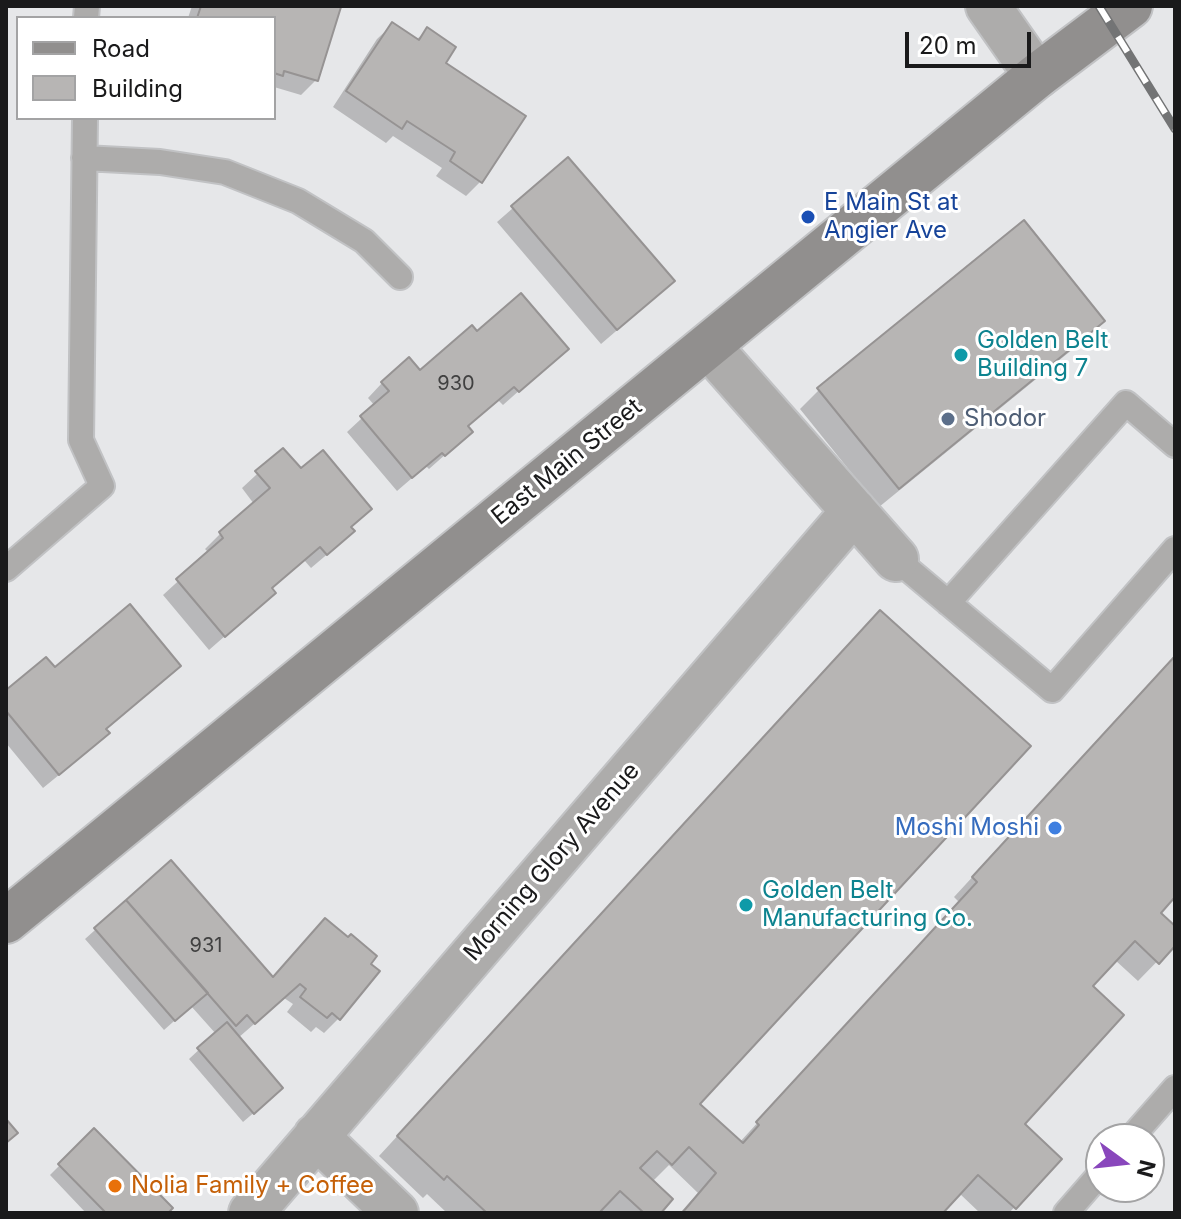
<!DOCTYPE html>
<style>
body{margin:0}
#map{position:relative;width:1181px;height:1219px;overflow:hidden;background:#e6e7e9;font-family:Inter,sans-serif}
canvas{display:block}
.frame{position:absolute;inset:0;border:8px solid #1a1a1b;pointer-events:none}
.legend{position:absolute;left:16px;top:16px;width:260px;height:104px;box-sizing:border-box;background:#fff;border:2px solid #a3a3a4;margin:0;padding:10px 14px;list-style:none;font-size:24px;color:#1a1a1b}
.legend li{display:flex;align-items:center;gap:16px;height:40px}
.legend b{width:40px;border:2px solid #a3a3a4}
.north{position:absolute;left:1085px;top:1123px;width:80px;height:80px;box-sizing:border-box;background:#fff;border:2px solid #a3a3a4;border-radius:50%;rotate:105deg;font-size:22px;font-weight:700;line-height:32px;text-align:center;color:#1a1a1b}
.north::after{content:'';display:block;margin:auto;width:28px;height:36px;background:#8947bc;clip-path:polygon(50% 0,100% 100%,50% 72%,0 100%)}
.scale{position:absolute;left:905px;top:32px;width:126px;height:36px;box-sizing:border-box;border:4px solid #1a1a1b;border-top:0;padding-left:10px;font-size:24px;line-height:28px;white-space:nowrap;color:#1a1a1b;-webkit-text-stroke:6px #fff;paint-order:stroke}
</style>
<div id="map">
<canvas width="1181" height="1219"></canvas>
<div class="frame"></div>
<ul class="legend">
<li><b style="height:10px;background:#918f8e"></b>Road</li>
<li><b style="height:22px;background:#b7b5b4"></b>Building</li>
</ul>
<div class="north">N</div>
<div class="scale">20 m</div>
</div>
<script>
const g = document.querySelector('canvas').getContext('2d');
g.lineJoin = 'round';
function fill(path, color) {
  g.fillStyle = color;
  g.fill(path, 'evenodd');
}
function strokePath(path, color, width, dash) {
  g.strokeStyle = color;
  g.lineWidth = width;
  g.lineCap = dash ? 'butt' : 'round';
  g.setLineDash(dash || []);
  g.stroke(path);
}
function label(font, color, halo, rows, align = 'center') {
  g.font = font + ' Inter,sans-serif';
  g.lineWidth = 6;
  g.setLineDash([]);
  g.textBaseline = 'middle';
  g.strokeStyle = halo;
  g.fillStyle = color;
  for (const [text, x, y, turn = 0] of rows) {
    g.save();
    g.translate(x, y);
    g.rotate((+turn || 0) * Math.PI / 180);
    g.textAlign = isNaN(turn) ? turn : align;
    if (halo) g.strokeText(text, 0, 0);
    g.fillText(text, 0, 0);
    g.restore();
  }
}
const shadow = new Path2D(`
 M192,6h140l-16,74 -15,15 -27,-8v-69h-86z
 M392,25l24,15 11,-10 16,33 38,118 -15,15 -30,-20 6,-8 -49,-32 -7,7 -53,-36 44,-68z
 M568,160l89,136 -56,48 -104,-122z
 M1103,321l-19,19 -205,167 -79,-98 19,-19z
 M477,334l89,15 -63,56 -5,-5 -32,27 -11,19 -26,23 -3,-3 -29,25 -50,-59 28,-26 -7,-8 14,-15 38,-11z
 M283,450l66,78 -12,18 -26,22 -7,-8 -34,29 4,4 -65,57 -46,-55 46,-42 -4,-4 15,-15 34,-30 -12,-16z
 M861,631l-164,473 42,39 220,-241 -5,-5 221,-240v237l-17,19 17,16v14l-37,38 -23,-21 -25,26 -68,138 37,35 -50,54h-29l-21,-20 -18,20h-261l18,-20 -29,-28 -17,17 6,31h-54l-4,-4 -3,4h-150l-20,-19 -4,4 -44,-42z
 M178,666l-73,64 -13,18 -49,40 -37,-45v-50l48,-23z
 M170,863l102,116 39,-44 28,83 -15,15 -8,-6 -5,5 -24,-20 6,-8 -9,-6 -46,40 33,60 -28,24 -54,-63 27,-25 -25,-28 -27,24 -79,-91z
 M94,1131l71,82h-79l-36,-38z`);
const building = new Path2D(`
 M201,6h138l2,1 -23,74 -34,-10 -1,5 -9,-3v-55h-77z
 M392,22l27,18 8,-13 29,20 -10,16 80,53 -44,67 -32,-22 5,-9 -48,-31 -5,8 -56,-38z
 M568,157l107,124 -58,49 -106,-124z
 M1024,220l81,101 -206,168 -82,-101z
 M521,293l48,56 -50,43 -5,-5 -46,39 5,6 -28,24 -3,-3 -30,25 -52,-62 29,-25 -8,-9 28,-25 11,13 52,-45 5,6z
 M283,448l18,20 22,-18 49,59 -21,18 4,4 -28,24 -7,-8 -48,41 4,5 -51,44 -49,-58 47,-41 -4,-6 51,-44 -15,-17z
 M130,604l51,62 -75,63 4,4 -51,42 -53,-64v-21l40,-33 9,10z
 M880,610l151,136 -331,358 43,39 16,-18 -3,-3 221,-240 -5,-5 203,-221v241l-14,16 14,13v20l-16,18 -24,-23 -42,45 31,29 -99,109 37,35 -46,50 -38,-34 -35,38h-261l34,-40 -27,-26 -17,18 -15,-14 -17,17 33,31 -12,14h-17l-24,-22 -21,22h-112l-40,-37 -3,4 -47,-44z
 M171,860l102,117 52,-59 23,19 3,-3 26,22 -6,8 9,7 -40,49 -8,-7 -5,5 -27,-21 6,-8 -6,-5 -45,40 -8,-9 -11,11 -110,-126z
 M126,900l82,93 -33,28 -81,-93z
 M227,1022l56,66 -29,26 -57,-66z
 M6,1119l12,14 -12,10z
 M94,1128l79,80 -5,5h-62l-48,-49z`);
const lane = new Path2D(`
 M86,18l1,-12
 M84,158l76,4 65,10 73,29 66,40 36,36
 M896,559l156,131 123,-141
 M6,569l96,-83 -21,-46 4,-322
 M948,603l178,-200 49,42
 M1130,1139l45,-51
 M1066,1213l35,-40`);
const street = new Path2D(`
 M988,6l49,70
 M709,347l187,212
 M316,1136l80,77
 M251,1213l603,-702`);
const secondary = new Path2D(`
 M6,921l1031,-845 93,-70`);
const rail = new Path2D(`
 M1099,6l76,123`);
const markers = [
 [808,217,8,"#1a4fb4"],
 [961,355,8,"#0f9aa8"],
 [948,419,8,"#5c6f8a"],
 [1055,828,8,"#3f7fe0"],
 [746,905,8,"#0f9aa8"],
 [115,1186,8,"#e8710a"]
];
const numberNames = [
 ["930",456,384],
 ["931",206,946]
];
const transitNames = [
 ["E Main St at",824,203],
 ["Angier Ave",824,231]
];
const cultureNames = [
 ["Golden Belt",977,341],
 ["Building 7",977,369],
 ["Golden Belt",762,891],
 ["Manufacturing Co.",762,919]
];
const serviceNames = [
 ["Shodor",964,419]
];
const streetNames = [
 ["East Main Street",567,462,-39],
 ["Morning Glory Avenue",552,862,-49]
];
const shopNames = [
 ["Moshi Moshi",1039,828]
];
const foodNames = [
 ["Nolia Family + Coffee",131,1186]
];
fill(shadow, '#0003');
fill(building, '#b7b5b4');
strokePath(building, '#969393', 2);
strokePath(lane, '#c1c2c4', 28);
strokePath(street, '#c1c2c4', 48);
strokePath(secondary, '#c1c2c4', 48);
strokePath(lane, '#adacab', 24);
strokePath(street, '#adacab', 44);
strokePath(secondary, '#918f8e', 44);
strokePath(rail, '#737475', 9);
strokePath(rail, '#fff', 6, [18]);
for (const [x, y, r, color] of markers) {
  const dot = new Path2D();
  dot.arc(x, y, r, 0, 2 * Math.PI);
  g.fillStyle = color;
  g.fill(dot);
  strokePath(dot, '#fff', 3);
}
label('20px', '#414141', null, numberNames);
label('24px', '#164399', '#fff', transitNames, 'left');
label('24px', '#0d838f', '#fff', cultureNames, 'left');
label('24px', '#4e5e75', '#fff', serviceNames, 'left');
label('24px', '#1a1a1b', '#fff', streetNames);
label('24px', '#366cbe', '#fff', shopNames, 'right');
label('24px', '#c56008', '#fff', foodNames, 'left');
</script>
